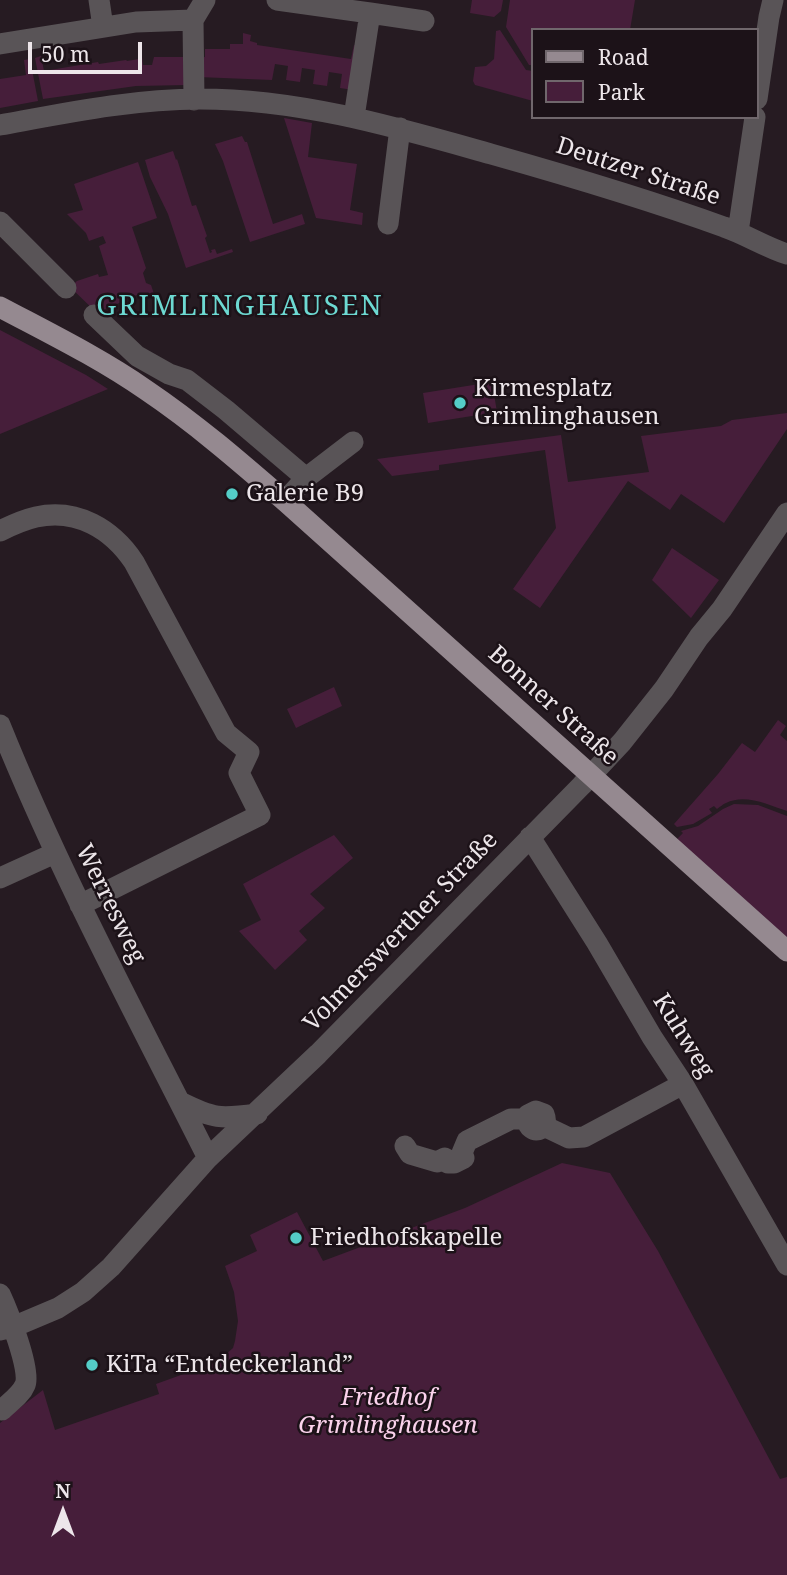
<!DOCTYPE html>
<meta charset="utf-8">
<style>
body{margin:0}
#map{position:relative;width:787px;height:1575px;overflow:hidden;background:#261b22;font-family:"Noto Serif",serif}
canvas{display:block}
.legend{position:absolute;left:531px;top:28px;width:228px;height:91px;box-sizing:border-box;background:#1c1218;border:2px solid #70676c;margin:0;padding:9px 12px;list-style:none;font-size:21px;color:#ede6ea}
.legend li{display:flex;align-items:center;gap:14px;height:35px}
.legend b{width:35px;border:2px solid #70676c}
.north{position:absolute;left:28px;top:1477px;width:70px;height:70px;-webkit-text-stroke:5px #1c1218;paint-order:stroke;rotate:0deg;font-size:19px;font-weight:700;line-height:28px;text-align:center;color:#ede6ea}
.north::after{content:'';display:block;margin:auto;width:24px;height:32px;background:#ede6ea;clip-path:polygon(50% 0,100% 100%,50% 72%,0 100%)}
.scale{position:absolute;left:28px;top:42px;width:114px;height:32px;box-sizing:border-box;border:4px solid #ede6ea;border-top:0;padding-left:9px;font-size:21px;line-height:24px;white-space:nowrap;color:#ede6ea;-webkit-text-stroke:5px #1c1218;paint-order:stroke}
</style>
<div id="map">
<canvas width="787" height="1575"></canvas>
<ul class="legend">
<li><b style="height:9px;background:#958990"></b>Road</li>
<li><b style="height:19px;background:#461e3a"></b>Park</li>
</ul>
<div class="north">N</div>
<div class="scale">50 m</div>
</div>
<script>
const g = document.querySelector('canvas').getContext('2d');
g.lineJoin = 'round';
function fill(path, color) {
  g.fillStyle = color;
  g.fill(path, 'evenodd');
}
function strokePath(path, color, width, dash) {
  g.strokeStyle = color;
  g.lineWidth = width;
  g.lineCap = dash ? 'butt' : 'round';
  g.setLineDash(dash || []);
  g.stroke(path);
}
function label(font, color, halo, rows, align = 'center') {
  g.font = font + ' "Noto Serif",serif';
  g.lineWidth = 5;
  g.setLineDash([]);
  g.textBaseline = 'middle';
  g.strokeStyle = halo;
  g.fillStyle = color;
  for (const [text, x, y, turn = 0] of rows) {
    g.save();
    g.translate(x, y);
    g.rotate((+turn || 0) * Math.PI / 180);
    g.textAlign = isNaN(turn) ? turn : align;
    if (halo) g.strokeText(text, 0, 0);
    g.fillText(text, 0, 0);
    g.restore();
  }
}
const green = new Path2D(`
 M472,0h31l-2,11 -7,6 -24,-4z
 M510,0h125l-5,30h-97v35h-4l-23,-38z
 M500,30l26,40 7,1v30l-58,-16 -2,-4 2,-14 11,-1 8,-7 2,-28z
 M243,33l8,2 -1,6 7,2v2l94,14 3,-14 6,1 -7,44 -13,-2 2,-14 -13,-2 -2,14 -14,-2 2,-14 -13,-2 -2,14 -14,-2 2,-14 -13,-2 -3,16 -74,-3v-19l7,-1v-8h25v-5h13z
 M41,56l3,15 54,-9 1,2 27,-4 1,1 12,-2 1,-2h2l1,8h9l2,-8h32l1,28 -51,1 -93,13 -8,-41z
 M30,59l8,42 -38,7v-29l26,-4 -2,-15z
 M284,118l28,5 -4,34 49,7 -7,46 13,3 -1,12 -46,-7z
 M242,136l3,6h2l26,82 29,-10 3,10 -55,18 -27,-81 -8,-17z
 M173,151l3,9 1,-1 15,47 4,-1 11,31 -2,2 5,15 2,-1 -1,-2 4,-1 2,5 15,-5 1,3 -47,16 -18,-54 -18,-37 -5,-17z
 M138,162l19,56 -25,9 14,41 -3,5 3,10 5,2 3,9 -8,4 -7,-4 -42,19 -27,-26 7,-6 21,-7 1,3 9,-2 -9,-29 7,-3 -3,-7 -14,5 -3,-8 -19,-19 16,-4 -9,-26z
 M0,330l86,45 22,14 -108,45z
 M492,382l5,30 -69,11 -5,-30z
 M787,413v16l-63,94 -43,-29 -11,16 -42,-29 -88,127 -27,-19 43,-61 -11,-78 -106,15v5l-47,6 -15,-17 184,-24 7,47 81,-10 -8,-36 80,-10 11,-6z
 M672,548l47,32 -28,38 -39,-38z
 M334,687l8,19 -46,22 -9,-19z
 M778,720l8,6 -6,9 7,6v70c-18,-6 -42,-18 -61,-8 -3,1 -6,4 -9,6l-3,-3 -5,3 3,4 -19,11 -16,3 -3,-3 44,-50 24,-31 13,9z
 M734,804l24,1 29,11v123l-111,-99 7,-7 -2,-2 17,-5 25,-17z
 M334,835l19,23 -43,36 15,14 -26,23 8,9 -32,30 -36,-39 22,-11 -18,-36z
 M562,1163l48,10 48,78 122,228 7,-2v98h-787v-152l43,-33 12,40 104,-36 -3,-10 61,-22 16,-14 2,-7 3,-20 -4,-29 -9,-26 32,-15 -7,-16 47,-23 26,49 142,-53z`);
const minor = new Path2D(`
 M99,0l4,27
 M277,0l93,13 -16,104
 M370,13l54,8
 M0,44l136,-22 57,-2
 M757,99l12,-82 4,-17
 M194,100l-1,-80 12,-20
 M0,125c66,-12 133,-26 200,-26 100,0 195,28 291,55 78,22 156,45 233,73 21,7 41,20 63,27
 M0,222l66,66
 M388,224l12,-96
 M738,232l17,-115
 M94,315l43,41 32,18 18,6 39,30 80,68
 M285,501l21,-23 47,-36
 M0,531c12,-6 23,-11 36,-14 41,-9 76,12 98,45l92,171 23,19 -10,21 21,42 -180,90
 M0,725c60,149 136,290 208,433
 M530,837l67,106 55,94 31,47 104,181
 M0,878l55,-25
 M180,1102c34,17 40,17 77,12
 M544,1126l25,12 15,-1 99,-53
 M405,1146l5,8 27,8 8,-4 3,5h6l10,-5 -2,-5 5,-12 44,-22h16l1,-4 8,-4 8,3c7,17 -15,23 -17,5
 M0,1294c7,15 32,78 25,91 -4,10 -16,18 -23,25
 M0,1330l13,-3 45,-19 25,-16 28,-25 97,-109 110,-104 264,-269 40,-43 42,-53 35,-52 23,-28 65,-96`);
const major = new Path2D(`
 M0,307c49,26 100,51 146,83 49,33 94,72 139,111l502,450`);
const markers = [
 [460,403,7,"#54cdc7"],
 [232,494,7,"#54cdc7"],
 [296,1238,7,"#54cdc7"],
 [92,1365,7,"#54cdc7"]
];
const streetNames = [
 ["Deutzer Straße",638,172,18],
 ["Bonner Straße",553,706,42],
 ["Werresweg",110,904,64],
 ["Volmerswerther Straße",401,932,-46],
 ["Kuhweg",683,1036,58]
];
const poiNames = [
 ["Kirmesplatz",474,389],
 ["Grimlinghausen",474,417],
 ["Galerie B9",246,494],
 ["Friedhofskapelle",310,1238],
 ["KiTa “Entdeckerland”",106,1365]
];
const parkNames = [
 ["Friedhof",388,1398],
 ["Grimlinghausen",388,1426]
];
const quarterNames = [
 ["GRIMLINGHAUSEN",240,307]
];
fill(green, '#461e3a');
strokePath(minor, '#595457', 21);
strokePath(major, '#958990', 21);
for (const [x, y, r, color] of markers) {
  const dot = new Path2D();
  dot.arc(x, y, r, 0, 2 * Math.PI);
  g.fillStyle = color;
  g.fill(dot);
  strokePath(dot, '#1c1218', 2.5);
}
label('24px', '#ede6ea', '#1c1218', streetNames);
label('24px', '#ede6ea', '#1c1218', poiNames, 'left');
label('italic 24px', '#fbd2ec', '#1c1218', parkNames);
g.letterSpacing = '2px';
label('28px', '#6dd9d2', '#1c1218', quarterNames);
g.letterSpacing = '0px';
</script>
